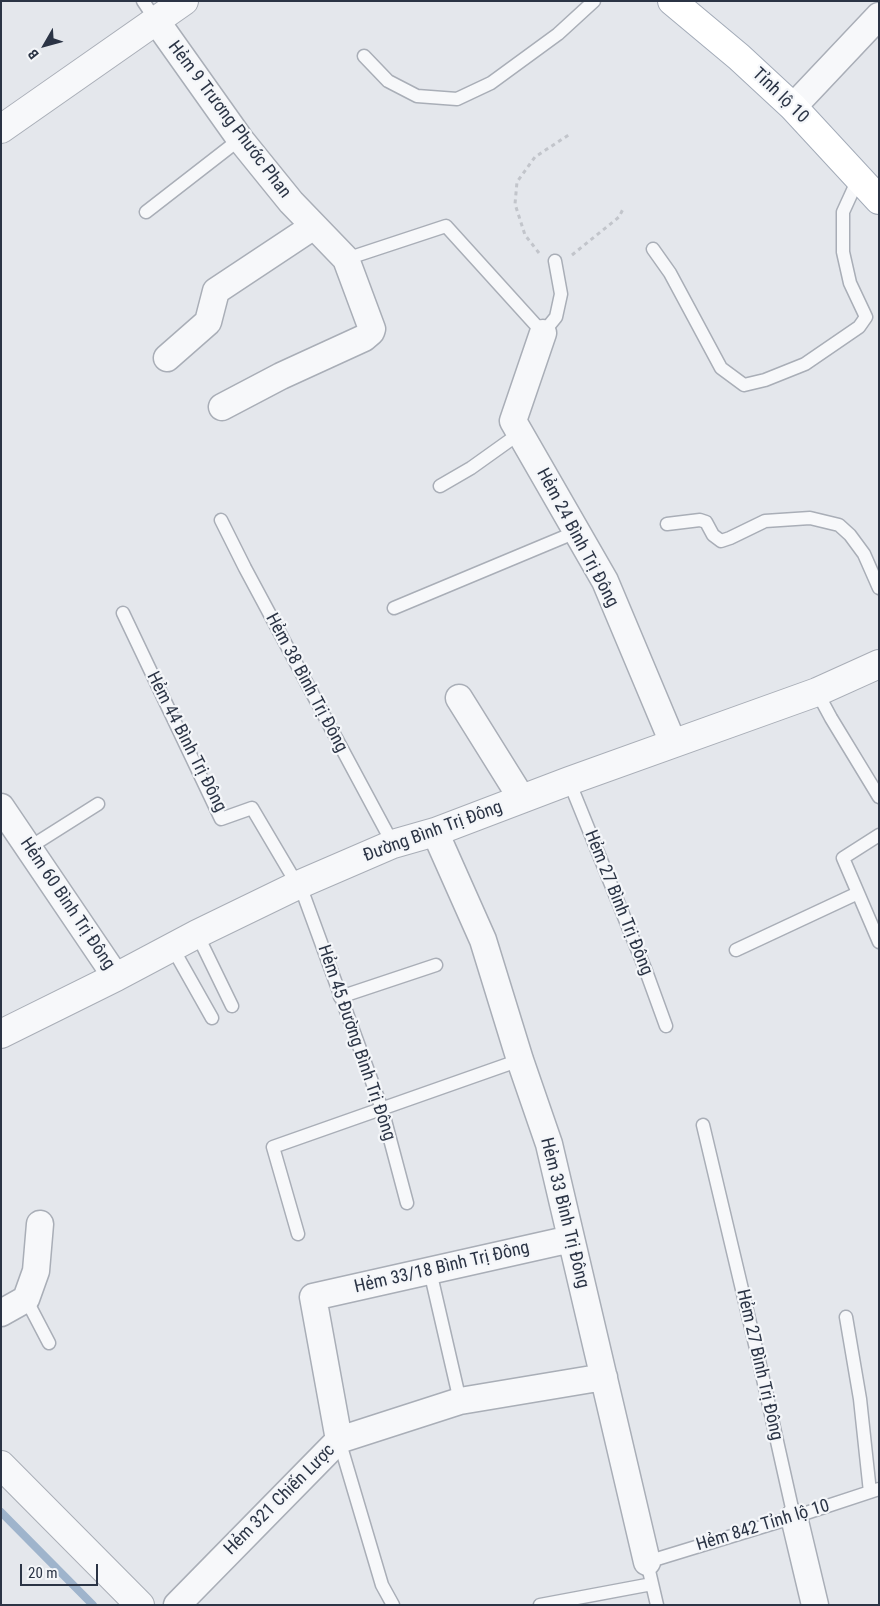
<!DOCTYPE html>
<meta charset="utf-8">
<style>
body{margin:0}
#map{position:relative;width:880px;height:1606px;overflow:hidden;background:#e4e7ec;font-family:"Roboto Condensed",sans-serif}
canvas{display:block}
.frame{position:absolute;inset:0;border:2px solid #2b3445;pointer-events:none}
.north{position:absolute;left:20px;top:20px;width:50px;height:50px;-webkit-text-stroke:4px #f4f6f9;paint-order:stroke;rotate:232deg;font-size:14px;font-weight:700;line-height:20px;text-align:center;color:#2b3445}
.north::after{content:'';display:block;margin:auto;width:18px;height:22px;background:#2b3445;clip-path:polygon(50% 0,100% 100%,50% 72%,0 100%)}
.scale{position:absolute;left:20px;top:1564px;width:78px;height:22px;box-sizing:border-box;border:2px solid #2b3445;border-top:0;padding-left:6px;font-size:15px;line-height:18px;white-space:nowrap;color:#2b3445;-webkit-text-stroke:4px #f4f6f9;paint-order:stroke}
</style>
<div id="map">
<canvas width="880" height="1606"></canvas>
<div class="frame"></div>
<div class="north">B</div>
<div class="scale">20 m</div>
</div>
<script>
const g = document.querySelector('canvas').getContext('2d');
g.lineJoin = 'round';
function strokePath(path, color, width, dash) {
  g.strokeStyle = color;
  g.lineWidth = width;
  g.lineCap = dash ? 'butt' : 'round';
  g.setLineDash(dash || []);
  g.stroke(path);
}
function label(font, color, halo, rows, align = 'center') {
  g.font = font + ' "Roboto Condensed",sans-serif';
  g.lineWidth = 4.5;
  g.setLineDash([]);
  g.textBaseline = 'middle';
  g.strokeStyle = halo;
  g.fillStyle = color;
  for (const [text, x, y, turn = 0] of rows) {
    g.save();
    g.translate(x, y);
    g.rotate((+turn || 0) * Math.PI / 180);
    g.textAlign = isNaN(turn) ? turn : align;
    if (halo) g.strokeText(text, 0, 0);
    g.fillText(text, 0, 0);
    g.restore();
  }
}
const stream = new Path2D(`
 M1,1512l92,93`);
const path = new Path2D(`
 M539,253l-14,-18 -10,-31 2,-22 18,-25 35,-23
 M572,255l47,-38 5,-10`);
const service = new Path2D(`
 M143,1l14,21
 M364,56l24,25 29,15 40,3 34,-16 67,-49 36,-33
 M146,212l94,-73
 M653,249l17,24 51,95 23,17 21,-5 40,-16 54,-37 7,-10 -16,-34 -7,-31v-40l16,-35
 M346,259l100,-33 97,107 13,-16 5,-23 -6,-33
 M440,486l31,-18 49,-35
 M221,520l24,48 148,276
 M667,524l33,-4 6,2 7,13 8,6 9,-3 35,-17 45,-3 29,7 11,10 14,19 15,34
 M394,608l182,-76
 M123,613l98,206 31,-11 52,88 78,213 25,94
 M817,692l14,26 48,79
 M569,781l77,190 20,55
 M30,847l68,-43
 M197,934l35,72
 M879,942l-36,-84 36,-23
 M172,947l40,71
 M736,950l122,-57
 M340,997l96,-32
 M703,1125l56,236 35,156
 M298,1234l-25,-87 247,-87
 M430,1271l30,130
 M26,1299l23,44
 M846,1317l14,82 10,93
 M339,1440l43,145 11,20
 M540,1605l112,-21
 M657,1605l-10,-43 147,-45 85,-28`);
const minor = new Path2D(`
 M157,22l83,117 51,63 55,57 26,70 -1,3 -7,6 -83,38 -59,31
 M793,107l86,-91
 M543,333l-30,88 92,160 68,162
 M167,358l41,-36 8,-31 98,-65
 M459,698l63,101
 M1,807l115,170
 M435,832l48,108 37,120 29,84 98,418
 M1,1313l25,-14 10,-28 4,-47
 M339,1440l-26,-143 258,-58
 M794,1517l21,88
 M177,1605l162,-165 121,-39 144,-24`);
const tertiary = new Path2D(`
 M1,129l183,-128
 M1,1034l115,-57 81,-43 101,-49 95,-41 42,-12 134,-51 248,-89 62,-28
 M1,1465l139,140`);
const primary = new Path2D(`
 M672,1l67,56 54,50 86,93`);
const streetNames = [
 ["Tỉnh lộ 10",780,96,44],
 ["Hẻm 9 Trương Phước Phan",229,120,53],
 ["Hẻm 24 Bình Trị Đông",577,538,62],
 ["Hẻm 38 Bình Trị Đông",306,683,62],
 ["Hẻm 44 Bình Trị Đông",186,742,63],
 ["Đường Bình Trị Đông",433,832,-20],
 ["Hẻm 27 Bình Trị Đông",618,903,68],
 ["Hẻm 60 Bình Trị Đông",67,904,56],
 ["Hẻm 45 Đường Bình Trị Đông",356,1043,71],
 ["Hẻm 33 Bình Trị Đông",564,1213,76],
 ["Hẻm 33/18 Bình Trị Đông",442,1268,-13],
 ["Hẻm 27 Bình Trị Đông",759,1365,77],
 ["Hẻm 321 Chiến Lược",280,1500,-45],
 ["Hẻm 842 Tỉnh lộ 10",763,1526,-17]
];
strokePath(stream, '#9fb4cc', 8);
strokePath(service, '#a9aeb7', 15);
strokePath(minor, '#a9aeb7', 29);
strokePath(tertiary, '#a9aeb7', 30);
strokePath(primary, '#a3abb8', 30);
strokePath(path, '#c2c5cb', 3, [4, 4]);
strokePath(service, '#f7f8fa', 12);
strokePath(minor, '#f7f8fa', 26);
strokePath(tertiary, '#f7f8fa', 28);
strokePath(primary, '#fff', 28);
label('18px', '#2b3445', '#f4f6f9', streetNames);
</script>
